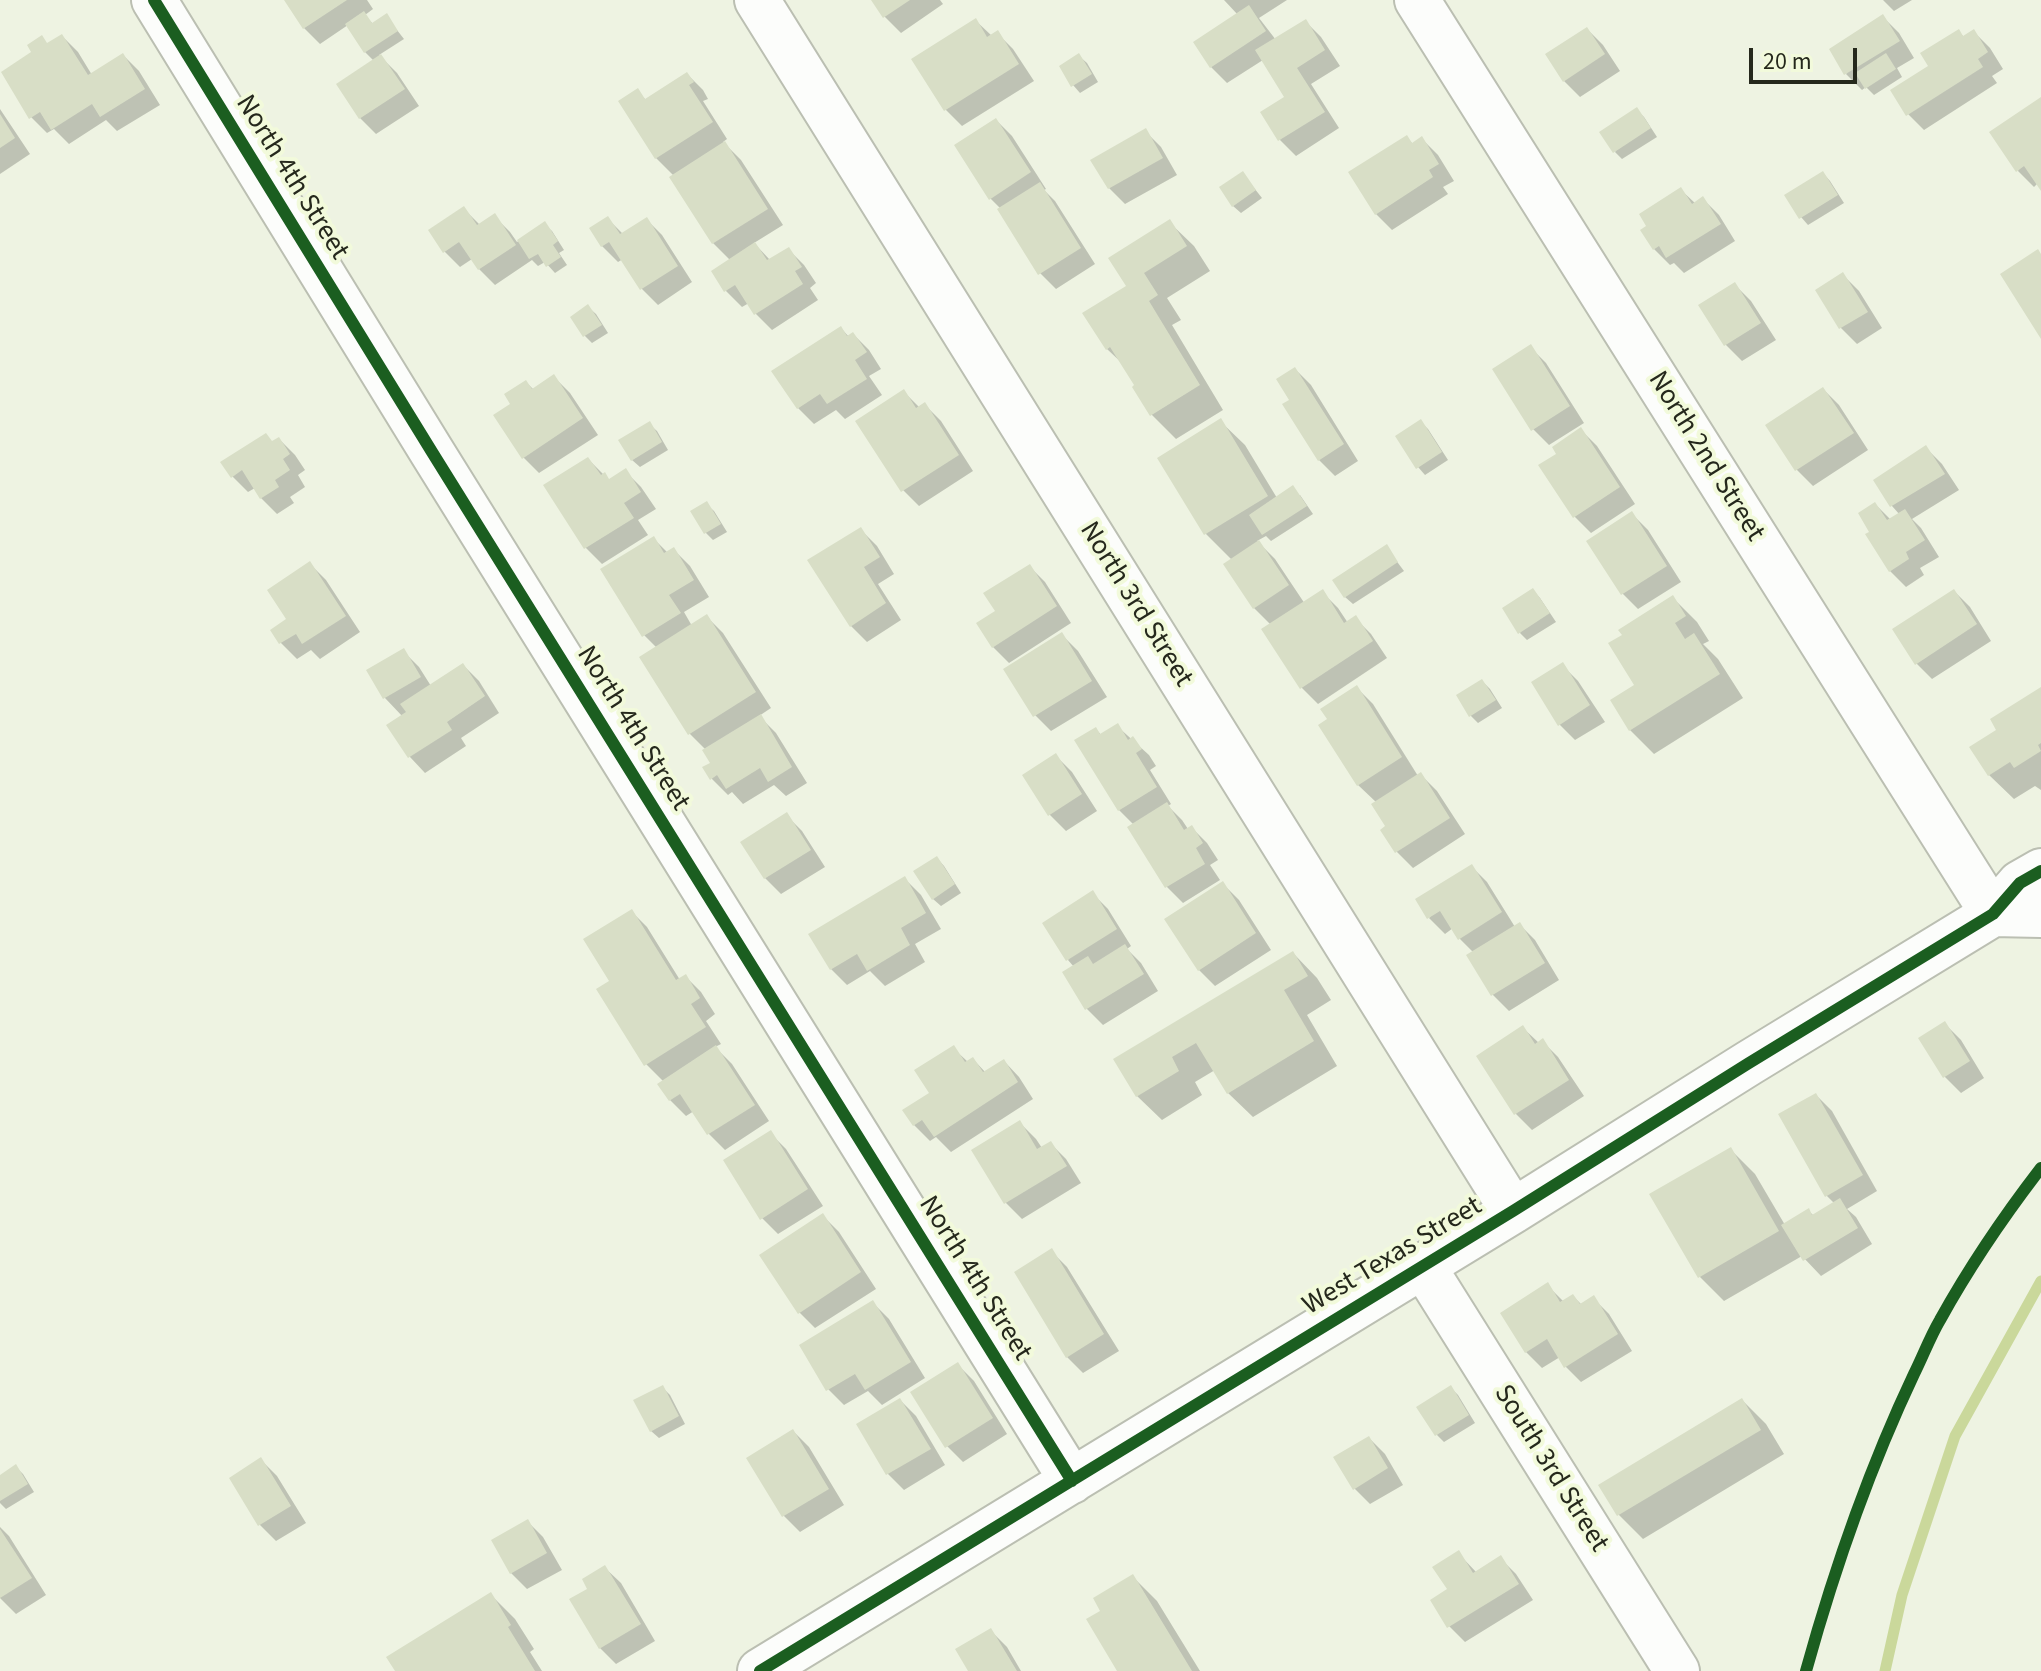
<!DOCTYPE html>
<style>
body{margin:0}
#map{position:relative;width:2041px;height:1671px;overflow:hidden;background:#eef3e2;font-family:"Source Sans 3",sans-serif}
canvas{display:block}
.scale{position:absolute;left:1749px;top:48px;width:108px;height:36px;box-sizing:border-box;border:4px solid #25281c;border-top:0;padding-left:10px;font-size:24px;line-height:28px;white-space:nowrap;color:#25281c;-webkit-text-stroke:6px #f2fadb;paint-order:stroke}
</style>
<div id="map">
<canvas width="2041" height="1671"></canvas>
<div class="scale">20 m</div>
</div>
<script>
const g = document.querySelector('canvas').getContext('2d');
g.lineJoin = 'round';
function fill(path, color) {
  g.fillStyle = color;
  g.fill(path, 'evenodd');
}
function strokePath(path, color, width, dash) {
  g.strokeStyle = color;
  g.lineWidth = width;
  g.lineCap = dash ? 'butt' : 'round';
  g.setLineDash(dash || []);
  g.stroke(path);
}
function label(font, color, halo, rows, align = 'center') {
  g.font = font + ' "Source Sans 3",sans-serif';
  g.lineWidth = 8;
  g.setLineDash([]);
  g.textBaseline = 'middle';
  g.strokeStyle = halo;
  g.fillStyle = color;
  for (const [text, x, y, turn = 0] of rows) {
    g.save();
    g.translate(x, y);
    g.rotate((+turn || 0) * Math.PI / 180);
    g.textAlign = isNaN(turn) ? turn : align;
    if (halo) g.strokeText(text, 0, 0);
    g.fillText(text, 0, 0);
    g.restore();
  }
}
const shadow = new Path2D(`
 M287,0h80l6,9 -8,6 8,9 13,-8 18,23 -25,16 18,18 22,33 -43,28 -16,-16 14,-57 -9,-9 -17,-27 -28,19 -16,-16z
 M874,0h66l3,4 -42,29 -16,-16z
 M1224,0h63l-28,18 17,22 29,-19 16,16 19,29 -29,18 28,44 -43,28 -16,-16 7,-43 -24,-37 -36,23 -16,-16 27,-52z
 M1883,0h29l-18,11z
 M1883,17l16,16 15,25 -17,10 5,9 -28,18 -8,-8 -4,3 -16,-16z
 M975,20l17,16 5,-3 16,16 21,32 -72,45 -16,-16 -32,-50z
 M1587,29l16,16 17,26 -40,26 -16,-16z
 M1958,31l7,7 9,-6 16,16 13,21 -11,7 5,7 -73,47 -16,-16 23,-47z
 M62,36l16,16 14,23 31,-20 16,16 21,34 -43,26 -11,-11 -37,24 -15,-15 -7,4 -16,-16 17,-73z
 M1079,56l8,7 11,19 -18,11 -7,-8z
 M687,74l16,16 5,9 -5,2 24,38 -4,3 18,18 42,65 -29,18 16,17 18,-11 16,16 12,18 -6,5 8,12 -46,30 -16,-16 -7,-11 -7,4 -16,-16 5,-30 -18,-18 -39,-67 -18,-18 -19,-67 9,9z
 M2041,100v88l-3,-5 -4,4 -16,-16z
 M0,109l30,45 -30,20z
 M1637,110l7,7 13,20 -35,22 -7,-7z
 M996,120l16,16 34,53 -2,1 11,11 40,63 -39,25 -16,-16 -39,-64 -11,-11z
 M1145,131l16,16 16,28 -52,29 -16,-16z
 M1407,138l6,6 9,-5 16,16 16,26 -11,6 5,7 -56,36 -16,-16z
 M1823,173l7,8 14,22 -36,22 -7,-8z
 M1243,174l19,24 -21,15 -8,-7z
 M1681,190l15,14 7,-5 16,16 16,26 -51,32 -10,-10 -4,2 -16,-16z
 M464,209l16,16 14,-9 16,16 7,10 27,-18 8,7 12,19 -5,3 8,12 -12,8 -10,-11 -7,4 -6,-6 -37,25 -16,-16 -7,-10 -12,8 -16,-16z
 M608,219l15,15 23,-15 16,16 30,47 -34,23 -16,-16 -19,-30 -5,3 -16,-16z
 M1169,222l25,24 16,25 -43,27 14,22 -9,5 51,85 -47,29 -24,-24 -28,-50 -17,-16 21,-63z
 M1843,275l16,16 23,37 -25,16 -16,-16z
 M1735,285l16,16 25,39 -34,21 -16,-16 -25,-39z
 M588,307l8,7 12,19 -16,10 -7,-7 -13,-19z
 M841,328l8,9 4,-3 16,16 12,19 -12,7 13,19 -37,24 -9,-9 -22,14 -16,-16z
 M1530,347l16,16 38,60 -35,22 -16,-16z
 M1295,369l16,16 47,76 -23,15 -16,-16 -27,-60z
 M554,377l16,16 28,42 -59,38 -16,-16 -10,-53 13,-22 8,8z
 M1823,389l16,16 29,45 -55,36 -16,-16 -29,-45z
 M904,392l16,16 5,-3 16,16 32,50 -54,35 -16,-16z
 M1220,421l25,24 32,53 23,-3 13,19 -42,27 -5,-5 -9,5 18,18 30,45 17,-12 16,16 10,15 7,-5 16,16 16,24 -69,46 -16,-16 -31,-63 -17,-17 -22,-48 -26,-26z
 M1421,422l7,7 20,31 -23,15 -7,-8z
 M649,424l8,7 11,19 -28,17 -8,-7z
 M1581,430l16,16 38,58 -44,29 -16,-16 -34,-51 18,-12z
 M279,439l16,16 10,15 -7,5 7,12 -15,10 4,6 -17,11 -16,-16 -6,-10 -7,4 -16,-16z
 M1926,448l16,16 17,26 -47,29 9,9 18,29 -19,11 4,7 -18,12 -16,-16 -18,-39 3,-28 16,16 9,-5 -8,-9 -17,-26z
 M588,459l22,22 15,-10 16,16 15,22 -18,11 10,15 -46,29 -16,-16 -40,-62z
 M706,504l8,7 13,21 -14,8 -7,-7 -13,-21z
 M1632,514l16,16 33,52 -43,27 -16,-16z
 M861,530l16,16 17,28 -16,10 23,36 -34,22 -16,-16z
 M653,538l15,15 6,-3 16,16 19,31 -25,15 8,14 15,-9 16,16 48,75 -12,8 17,17 31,50 -21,13 -12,-11 -31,19 -11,-12 -4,3 -16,-16 1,-15 -7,-14 -16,-16 -33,-86 -13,-13z
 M1386,547l18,24 -51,33 -8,-7z
 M310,564l16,16 34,52 -40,27 -9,-9 -14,9 -16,-16 -8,-13 16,-10z
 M1029,566l16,16 26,41 -62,40 -16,-16 5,-35z
 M1533,590l7,8 16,24 -29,18 -7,-7z
 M1954,591l16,16 21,34 -59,38 -16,-16z
 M1673,598l24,24 12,19 -6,3 15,15 25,39 -89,56 -24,-24 7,-44z
 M1062,635l16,16 29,46 -56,34 -16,-16z
 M403,651l16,16 12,19 32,-21 16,16 20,32 -38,25 5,8 -41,27 -15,-16 -7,-40 -18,-19 -16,-27z
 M1562,665l16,16 27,41 -30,18 -16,-16z
 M1482,681l8,8 12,19 -24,15 -7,-7 -13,-20z
 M1357,688l16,16 45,72 3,-1 16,16 28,43 -52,34 -16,-16 -14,-22 5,-3 -11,-24 -19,-18 -28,-65z
 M2041,689v101l-6,-4 -21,13 -25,-24 -17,-27 27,-17z
 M1117,726l32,29 7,11 -6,4 21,34 -3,2 14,14 6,9 3,-2 16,16 11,17 -8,5 10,15 -37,23 -16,-16 -38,-59 5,-3 -15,-15 -23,-81 6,7z
 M1056,756l16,16 25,39 -31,20 -16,-16 -25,-40z
 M786,815l16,16 23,36 -44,27 -16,-16z
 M937,858l7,8 17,27 -20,13 -8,-7z
 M1471,866l16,16 28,45 4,-3 16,16 24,40 -50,31 -16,-16 -19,-42 -14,-14 -7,-11 -8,6 -16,-16z
 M905,879l16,16 20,34 -26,15 10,18 -40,24 -15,-15 -23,14 -16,-16z
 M1223,884l16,16 32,50 -56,36 -16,-16z
 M1092,893l16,16 23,37 -4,3 14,14 17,28 -55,34 -16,-16 -22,-36 9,-6 -6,-7z
 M631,911l16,16 33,53 5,-4 16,16 14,22 -9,7 15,23 -6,3 17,17 37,57 -44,29 -16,-16 -15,-23 -8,5 -16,-16 -6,-18 -18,-18 -34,-83z
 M1293,953l24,25 14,22 -24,15 30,51 -84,51 -25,-24 -13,-23 -20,12 7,13 -40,25 -25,-24 -21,-36z
 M1945,1024l16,16 23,38 -23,15 -16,-16z
 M1523,1028l16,15 3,-2 16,16 26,39 -52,34 -16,-16z
 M953,1048l15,14 5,-3 13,14 18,-12 15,16 14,22 -82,53 -15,-15 -6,4 -16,-16z
 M1816,1095l16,16 45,80 -30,18 9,8 16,27 -51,32 -19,-20 -78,45 -24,-24 30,-128 25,25 30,51 23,-15 6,6 21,-12 -9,-9z
 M1020,1123l16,16 6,9 8,-5 16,16 15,24 -59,36 -16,-16 -32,-52z
 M770,1133l16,16 37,57 -45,28 -16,-16z
 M823,1216l16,16 37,57 -61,39 -16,-16z
 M1051,1251l16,16 52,84 -36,22 -16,-16z
 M1547,1285l17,17 9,-6 9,9 11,-7 16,16 23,37 -51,31 -16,-16 -5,-9 -18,11 -16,-16z
 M873,1303l16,16 36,59 -43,27 -14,-14 -24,14 -16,-16z
 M958,1365l16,16 33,53 -44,28 -16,-16z
 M662,1387l8,8 15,29 -26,14 -8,-7z
 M1450,1387l8,8 17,28 -31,19 -7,-7z
 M900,1400l16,16 29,49 -41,25 -16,-16 -30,-49z
 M1742,1400l24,24 18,30 -141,85 -24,-24 -18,-30z
 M793,1431l16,16 35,58 -44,27 -16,-16z
 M1369,1438l16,16 18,31 -33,19 -16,-16z
 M261,1460l16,16 29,47 -30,18 -16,-16z
 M16,1467l7,7 11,18 -28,17 -6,-6v-26z
 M527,1521l16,16 19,33 -35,19 -16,-16z
 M0,1527l9,9 37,59 -30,19 -16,-16z
 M1458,1553l19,20 23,-15 16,16 17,26 -68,42 -16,-16 1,-36z
 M605,1568l16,15 34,58 -39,23 -16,-16 -10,-58z
 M1132,1576l25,25 43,70h-80l-17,-60z
 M491,1595l24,24 19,30 -4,3 12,19h-145z
 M991,1631l16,16 14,24h-50z`);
const stream = new Path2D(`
 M1885,1671l17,-76 53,-159 86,-155`);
const building = new Path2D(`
 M284,0h63l-44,29z
 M871,0h39l-27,18z
 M1249,5l17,26 -56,37 -17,-26z
 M364,11l8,12 15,-10 11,18 -34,22 -19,-29z
 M1883,14l17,27 -56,34 -15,-26z
 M976,18l11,19 11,-7 21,34 -75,47 -33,-52z
 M1306,19l19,31 -28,18 28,44 -47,29 -18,-29 24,-15 -29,-47z
 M1587,27l18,27 -42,28 -18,-28z
 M1959,29l4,7 11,-7 14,23 -10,7 5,8 -77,49 -16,-26 38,-24 -8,-13z
 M62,34l26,41 35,-22 22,36 -45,28 -8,-13 -41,26 -11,-18 -11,7 -28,-47 30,-20 -4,-7 15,-10 5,8z
 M1079,53l13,21 -21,13 -12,-21z
 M1886,53l10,16 -31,20 -10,-16z
 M381,54l24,35 -46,30 -23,-35z
 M687,72l7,10 -5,3 24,37 -58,37 -37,-58 20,-13 7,11z
 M2041,97v94l-17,-25 -8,6 -27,-40z
 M1637,107l14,21 -38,25 -14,-21z
 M0,114l15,24 -15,10z
 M996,118l35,54 -42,28 -35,-55z
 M1146,128l17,30 -55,31 -18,-29z
 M1407,135l5,8 10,-7 17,28 -10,6 4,7 -58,38 -27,-43z
 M725,141l43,68 -56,35 -43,-67z
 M1243,171l13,19 -24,17 -13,-20z
 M1823,171l15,24 -39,24 -15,-24z
 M1040,182l41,66 -43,27 -41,-66z
 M1681,187l11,17 11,-8 18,28 -55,34 -7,-12 -6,4 -13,-20 6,-4 -7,-12z
 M464,206l13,19 18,-12 21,32 -38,25 -19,-28 -16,11 -15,-23z
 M608,216l12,18 27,-17 31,49 -38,24 -31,-48 -8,5 -12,-19z
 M1170,219l17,27 -43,27 14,22 -9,6 51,84 -50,31 -18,-29 2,-2 -24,-38 -4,3 -24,-37 44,-27 -18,-28z
 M545,221l13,20 -5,4 8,12 -15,10 -8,-13 -9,5 -12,-19z
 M755,242l12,18 22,-13 13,20 -7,4 8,13 -49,31 -19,-30 -11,7 -13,-21z
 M2038,249l3,5v85l-41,-65z
 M1843,272l25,40 -29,17 -24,-39z
 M1735,282l26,41 -37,23 -26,-41z
 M588,304l14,21 -19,12 -13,-20z
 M841,326l6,10 6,-4 14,20 -12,8 12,19 -40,25 -7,-10 -23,15 -26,-38z
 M1531,344l39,62 -39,25 -39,-62z
 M1295,367l49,77 -26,17 -36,-57 7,-4 -13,-21z
 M554,374l29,44 -61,41 -29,-44 17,-11 -6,-10 22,-14 6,9z
 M1823,387l31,46 -59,38 -30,-46z
 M904,389l12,19 9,-6 34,53 -58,37 -46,-71z
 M1221,418l47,78 -64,39 -47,-77z
 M1421,419l21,33 -26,17 -21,-33z
 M650,421l12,21 -31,19 -13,-21z
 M1581,427l39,60 -47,31 -35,-53 18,-11 -4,-7z
 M266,433l6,8 7,-4 11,17 -7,5 7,11 -15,10 4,7 -19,12 -18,-29 -11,8 -11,-16z
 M1926,445l19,29 -55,33 -17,-27z
 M588,457l13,18 4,-3 4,7 17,-11 15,24 -17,11 10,15 -50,31 -41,-64z
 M1293,485l14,21 -45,29 -13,-20z
 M707,501l14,23 -17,10 -14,-23z
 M1875,502l12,18 18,-11 20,31 -19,12 3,7 -20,13 -24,-38 4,-2 -11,-19z
 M1632,511l35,55 -46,29 -35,-54z
 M861,527l19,30 -16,10 22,36 -36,24 -43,-67z
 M654,536l10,17 10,-6 20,33 -25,15 12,18 -39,24 -42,-68z
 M1259,540l30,45 -36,24 -30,-45z
 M1387,544l11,18 -54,36 -12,-18z
 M310,561l36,55 -44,28 -6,-10 -17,10 -9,-14 16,-11 -19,-29z
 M1030,564l27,42 -65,42 -16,-25 19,-12 -12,-18z
 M1533,588l17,25 -32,21 -16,-26z
 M1323,589l21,34 12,-8 17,26 -73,48 -39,-60z
 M1954,589l23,35 -62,41 -23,-36z
 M1673,595l13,21 -11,7 10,16 9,-6 26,41 -91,57 -19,-31 24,-15 -26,-42 14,-8 -4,-5z
 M707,614l49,78 -68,43 -49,-78z
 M1062,632l30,49 -59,36 -30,-48z
 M404,648l17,29 -38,22 -17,-29z
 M1563,662l27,43 -32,21 -27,-44z
 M463,663l22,33 -38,26 5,8 -44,28 -22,-33 20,-13 -6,-8z
 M1482,679l14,21 -27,17 -13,-22z
 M1357,685l45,72 -45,29 -39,-61 9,-6 -7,-10z
 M2041,687v56l-3,2 3,6 -27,17 -4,-6 -22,14 -19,-29 27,-17 -6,-11z
 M761,714l31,53 -24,15 -8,-14 -34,21 -9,-14 -7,5 -8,-13 8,-4 -8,-13z
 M1118,723l10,17 5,-4 9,13 -6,4 21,34 -39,24 -44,-71 22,-13 4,7z
 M1056,753l26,41 -34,22 -26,-41z
 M1421,772l29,46 -55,35 -15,-23 5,-4 -14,-22z
 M1167,802l17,28 8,-5 11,18 -7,5 9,16 -40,24 -38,-61z
 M787,812l24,38 -47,29 -24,-37z
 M937,856l18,28 -23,16 -19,-29z
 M1472,864l30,48 -44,28 -18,-29 -13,8 -12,-20z
 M905,876l21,37 -25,15 9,17 -43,26 -10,-17 -27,16 -22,-36z
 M1223,881l33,52 -58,38 -34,-52z
 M1093,890l24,39 -51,32 -24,-38z
 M632,909l44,71 10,-6 14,24 -9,6 15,23 -62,39 -48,-77 13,-8 -26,-42z
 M1520,922l25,41 -54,33 -25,-41z
 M1125,944l19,30 -59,36 -23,-38 26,-16 5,8z
 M1293,951l15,25 -24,14 30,51 -87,53 -31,-51 -24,14 7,14 -43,26 -23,-38z
 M1945,1021l25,40 -27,17 -25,-40z
 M1523,1025l12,19 8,-6 26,42 -55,35 -38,-59z
 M716,1045l39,60 -48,30 -27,-41 -11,7 -12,-17z
 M954,1045l11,17 8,-5 10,15 21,-13 14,23 -84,55 -12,-17 -9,6 -11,-16 27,-17 -15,-23z
 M1816,1093l47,82 -38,22 -47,-83z
 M1020,1120l17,29 14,-8 16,25 -63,38 -33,-54z
 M771,1130l37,59 -48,31 -37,-60z
 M1731,1147l48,84 -81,47 -49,-84z
 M1840,1198l18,30 -55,33 -22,-36 28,-17 3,7z
 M823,1213l38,59 -63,42 -39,-59z
 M1052,1248l52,86 -38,24 -52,-86z
 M1548,1282l12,20 13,-8 7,10 14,-9 24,39 -54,34 -17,-29 -22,14 -25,-40z
 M873,1300l38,62 -46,28 -10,-16 -29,17 -27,-46z
 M958,1362l35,56 -48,30 -35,-56z
 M663,1385l16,31 -29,16 -17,-32z
 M1451,1385l18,30 -34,21 -19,-29z
 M900,1398l31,51 -45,26 -30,-51z
 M1742,1398l19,32 -144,86 -19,-31z
 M793,1429l36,60 -47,28 -36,-59z
 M1369,1436l19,32 -35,22 -20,-33z
 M261,1457l30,49 -33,20 -29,-48z
 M16,1464l12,20 -28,17v-26z
 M528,1519l19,34 -37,21 -19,-34z
 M0,1529l32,49 -32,20z
 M1459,1550l14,23 28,-18 18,29 -72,44 -17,-28 17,-11 -15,-22z
 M605,1565l36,59 -42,25 -30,-50 18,-10 -5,-10z
 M1133,1574l59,97h-75l-31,-52 14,-8 -7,-13z
 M491,1592l20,33 -3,2 27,44h-140l-9,-14z
 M991,1628l26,43h-49l-13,-22z`);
const minor = new Path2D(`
 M154,0l278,452 640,1029
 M757,0l756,1211
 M1417,0l576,914
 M1993,914l48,1
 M1423,1266l254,405
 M760,1671l753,-460 236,-148 244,-149 27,-31 21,-12`);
const cycleway = new Path2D(`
 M154,0l278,452 640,1029
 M760,1671l753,-460 236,-148 244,-149 27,-31 21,-12
 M1806,1671c28,-101 63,-202 108,-297 9,-18 16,-37 26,-54 30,-54 64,-104 101,-152`);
const streetNames = [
 ["North 4th Street",291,178,58],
 ["North 2nd Street",1705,457,58],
 ["North 3rd Street",1135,605,58],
 ["North 4th Street",632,729,58],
 ["West Texas Street",1393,1257,-31],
 ["North 4th Street",974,1279,58],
 ["South 3rd Street",1550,1469,58]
];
fill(shadow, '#0003');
strokePath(stream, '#cad89b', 11);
fill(building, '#d8dec6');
strokePath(minor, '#bbbfb2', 48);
strokePath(minor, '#fcfdfb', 44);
strokePath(cycleway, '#1b5e20', 12);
label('28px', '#25281c', '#f2fadb', streetNames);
</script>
